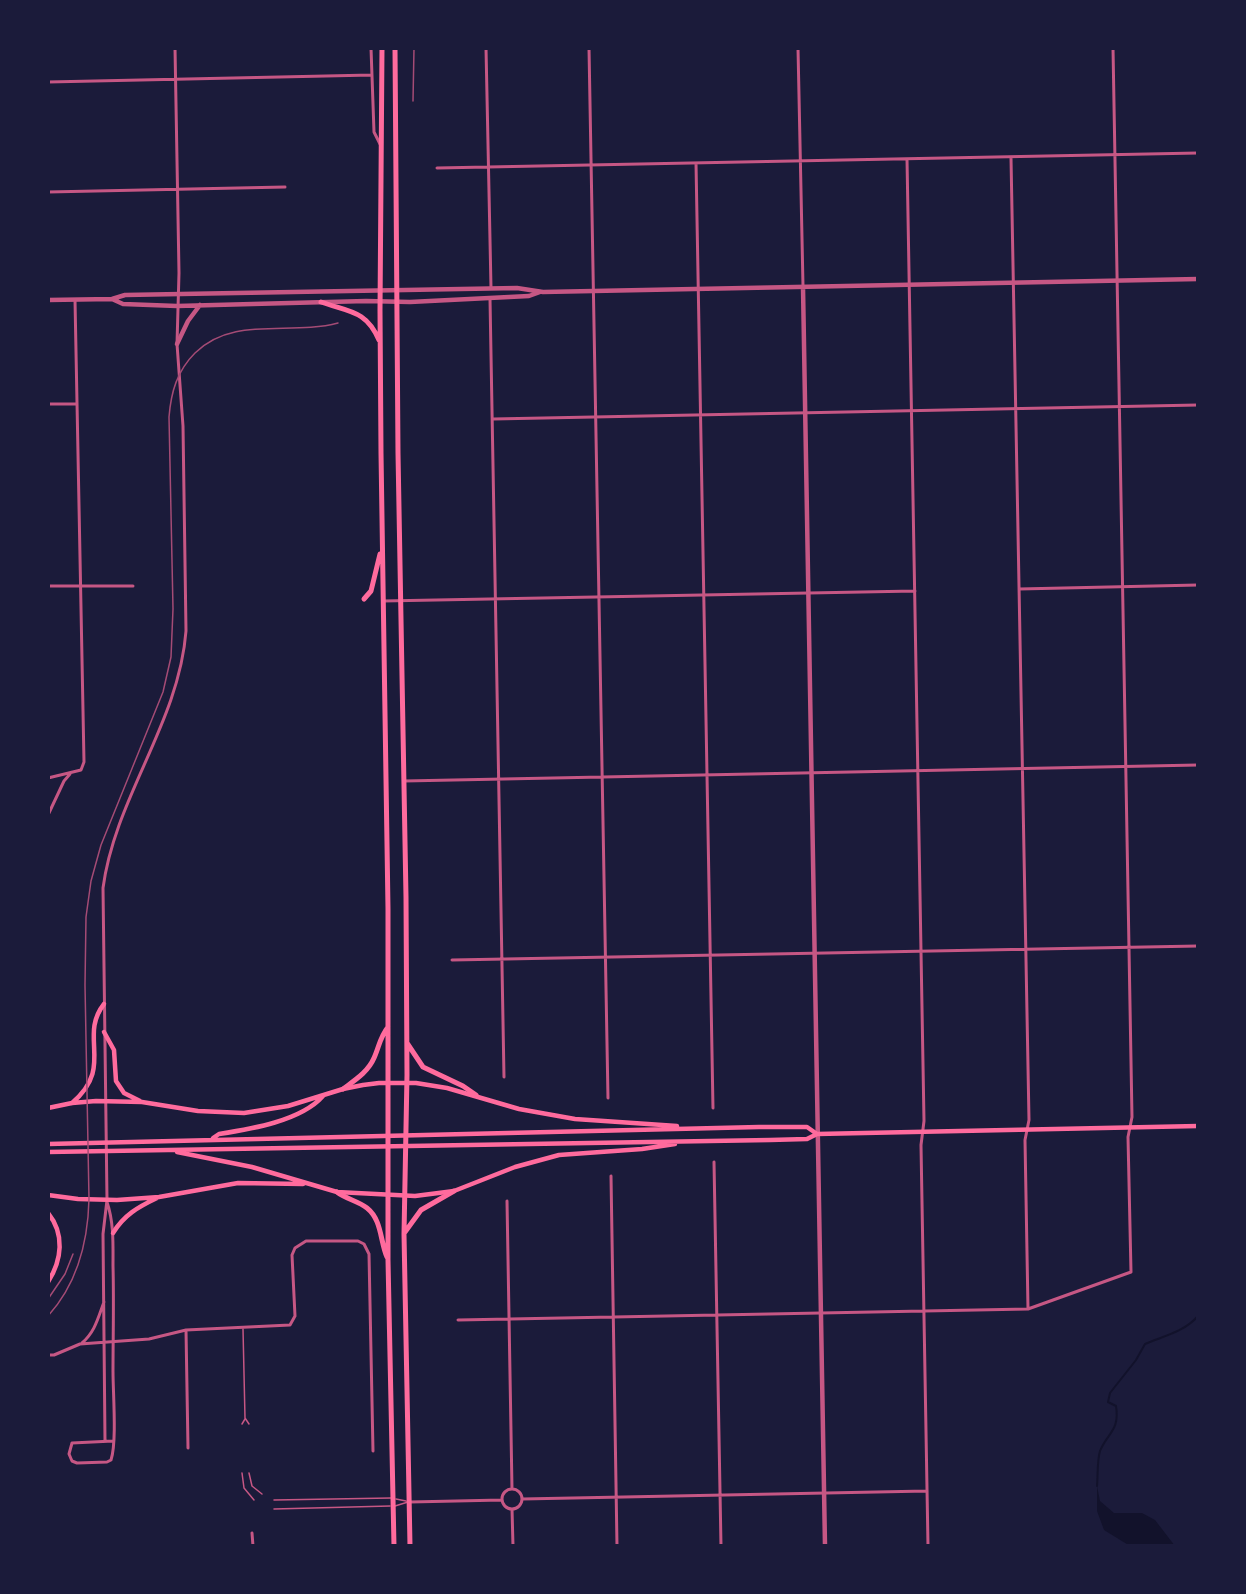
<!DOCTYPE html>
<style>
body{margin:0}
#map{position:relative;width:1246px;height:1594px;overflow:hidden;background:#1b1b3a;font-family:Jost,sans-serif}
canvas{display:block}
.frame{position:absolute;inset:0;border:50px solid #1b1b3a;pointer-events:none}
</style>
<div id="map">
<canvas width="1246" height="1594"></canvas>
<div class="frame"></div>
</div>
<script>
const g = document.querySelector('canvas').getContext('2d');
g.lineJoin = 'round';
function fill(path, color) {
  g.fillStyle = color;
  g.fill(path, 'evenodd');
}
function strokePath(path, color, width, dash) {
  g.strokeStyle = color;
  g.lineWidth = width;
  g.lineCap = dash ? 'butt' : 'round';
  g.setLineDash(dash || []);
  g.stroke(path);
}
const water = new Path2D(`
 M1097,1486l3,15 14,12h28l13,7 20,26h-45l-26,-16 -7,-19z`);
const stream = new Path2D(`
 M1097,1486c1,-11 0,-25 3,-35 7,-18 20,-20 16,-45l-8,-4 2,-9 26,-33 9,-16c19,-8 39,-12 53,-28`);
const service = new Path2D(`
 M243,1329l2,89 4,6
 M242,1424l3,-5
 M242,1473l2,15 10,12
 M249,1473l3,13 10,8
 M396,1499l10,2
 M274,1500l117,-2
 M395,1506l13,-4
 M274,1509l116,-3`);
const minor = new Path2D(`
 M371,48l3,84 6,12
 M486,48l5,240
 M589,48l19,1050
 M798,48l5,238
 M48,82l324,-7
 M1011,158l18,962 -4,20 3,169
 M907,159l17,962 -3,24 7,401
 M696,163l17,945
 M437,168l761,-15
 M48,192l237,-5
 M490,299l14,778
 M48,404h29
 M493,419l705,-14
 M48,586h85
 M1019,589l179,-4
 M383,601l532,-10
 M48,778l33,-8 3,-8 -9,-462
 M404,781l794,-16
 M48,815l16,-34 6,-7
 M452,960l746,-14
 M714,1162l7,384
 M611,1176l6,370
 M507,1201l5,288
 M107,1202c7,21 6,42 6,64 1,35 0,71 0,106 0,21 4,70 -2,88l-4,2 -30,1 -5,-2 -3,-7 3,-11 41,-2
 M458,1320l570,-11 103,-37 -3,-135 4,-20 -19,-1069
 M186,1330l2,118
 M82,1343c13,-11 16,-25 22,-41
 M48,1355h6l26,-11 69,-5 37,-9 104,-5 5,-9 -3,-61 3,-7 11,-7h52l6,3 5,10 4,197
 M105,1441l-2,-207 4,-34 -4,-312c12,-91 76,-165 83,-257l-3,-205 -6,-82 2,-71 -4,-225
 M502 1499a10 10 0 1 1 20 0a10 10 0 1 1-20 0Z
 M522,1499l405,-8
 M410,1502l92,-2
 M512,1509l1,37
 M252,1533l1,13`);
const tertiary = new Path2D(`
 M803,287l22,1259
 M112,299l11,5 54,2 189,-5 44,1 119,-6 11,-4
 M48,300l64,-1 13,-4 392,-7 26,4 655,-13
 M177,344l11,-23 12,-16`);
const secondary = new Path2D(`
 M104,1032l10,18 2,31 8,12 16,8
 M72,1103c43,-36 6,-66 32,-99
 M48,1108l24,-5 24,-2 46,1 56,9 46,2 44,-7 55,-17 20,-4 16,-2h37l31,5 72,21 56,10 102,7
 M213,1138l6,-4c32,-5 82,-13 104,-38
 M48,1144l711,-17h48l10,7
 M48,1152l722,-12 37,-1 10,-5 381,-8
 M177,1152l75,15 85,25 78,4 39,-5 61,-24 44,-12 83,-6 33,-5
 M48,1195l30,4 39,1 42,-3 79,-14 65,1
 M48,1213c17,21 14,47 0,69
 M113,1233c11,-18 25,-26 44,-35`);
const trunk = new Path2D(`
 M382,48l-2,262 1,143 7,456v351l6,286
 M395,48l3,405 8,444 1,178 -3,159 6,312
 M321,302c28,10 45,8 58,38
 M364,599l7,-8 9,-37
 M407,1043l16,24 40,19 13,9
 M343,1089c12,-9 25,-17 31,-31 5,-11 6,-21 14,-31
 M337,1192c9,7 21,9 30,16 15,12 13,33 20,49
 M405,1232l16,-22 33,-19`);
const tram = new Path2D(`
 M413,101l1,-53
 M48,1299l17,-25 8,-20
 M48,1316c29,-32 40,-74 41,-117l-4,-214 1,-68 5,-36 10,-36 62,-153 8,-35 2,-48 -4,-192c2,-25 8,-46 26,-64 38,-38 95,-17 143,-30`);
fill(water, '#12122b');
strokePath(stream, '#12122b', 2);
strokePath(service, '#c65784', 1.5);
strokePath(minor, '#c65784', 3);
strokePath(tertiary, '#c65784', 4.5);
strokePath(secondary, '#ff6b9d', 4.5);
strokePath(trunk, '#ff6b9d', 5);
strokePath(tram, '#a44b75', 1.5);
</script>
